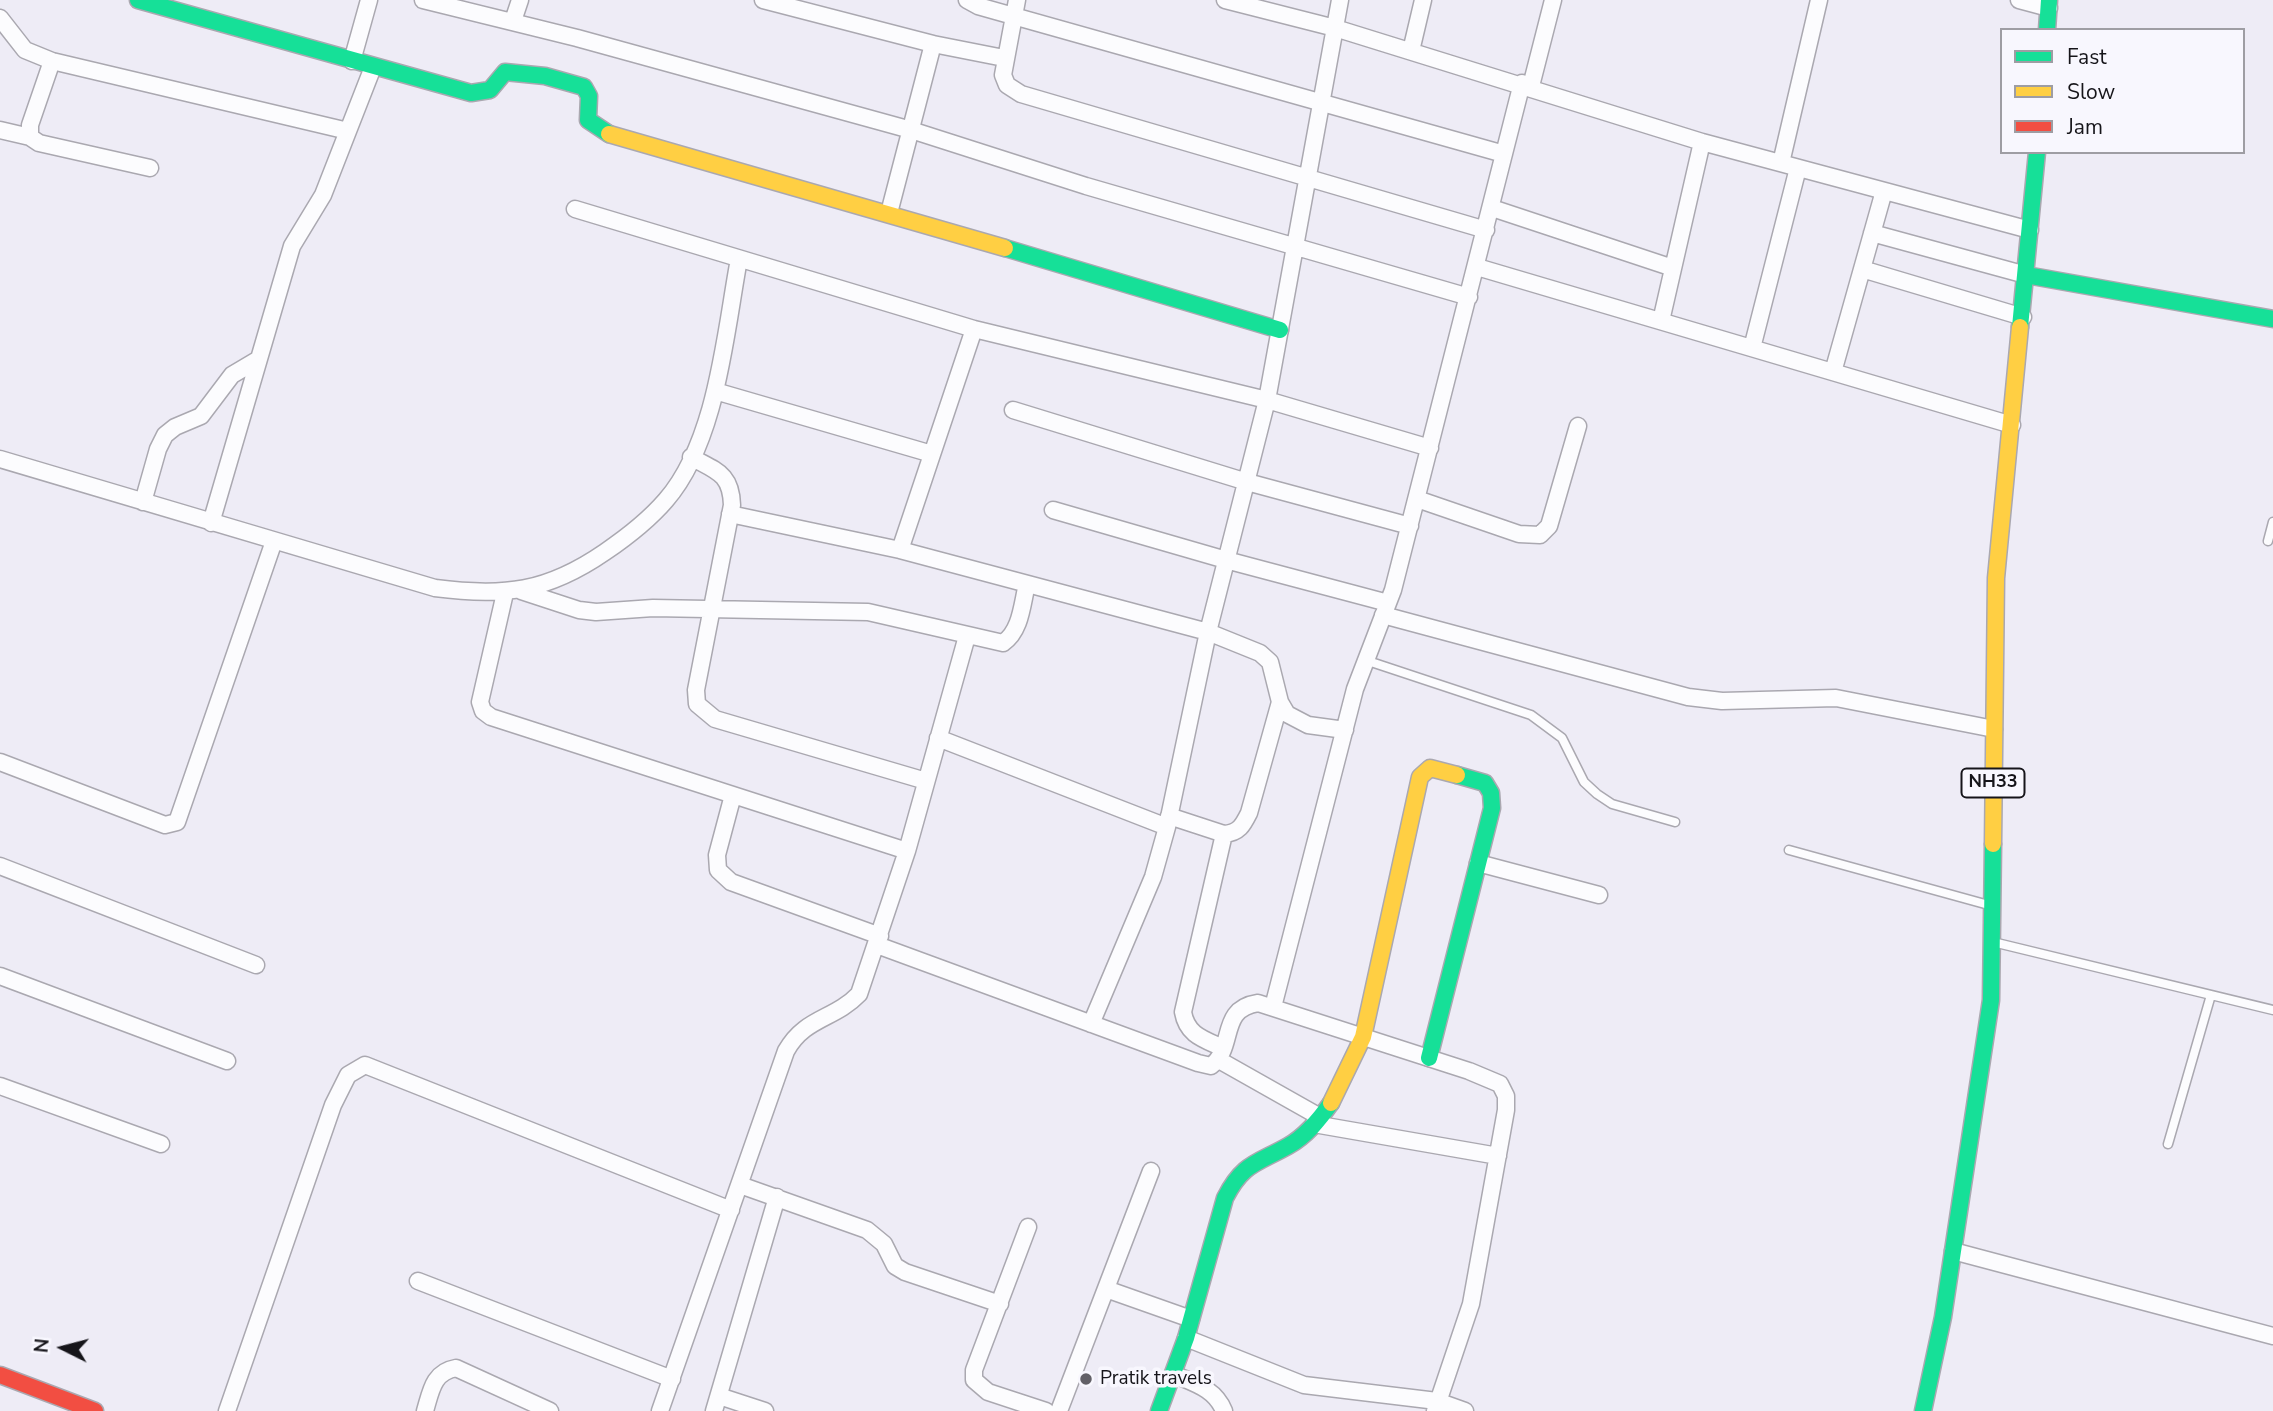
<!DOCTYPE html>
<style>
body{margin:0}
#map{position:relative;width:2273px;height:1411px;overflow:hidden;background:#eeecf6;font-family:"Nunito Sans",sans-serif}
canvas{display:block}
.legend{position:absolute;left:2000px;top:28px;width:245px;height:126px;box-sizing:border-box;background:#f8f7fe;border:2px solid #9e9da3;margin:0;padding:9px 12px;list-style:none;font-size:21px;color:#16151a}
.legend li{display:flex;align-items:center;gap:14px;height:35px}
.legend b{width:35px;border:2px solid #9e9da3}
.north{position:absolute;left:28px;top:1313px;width:70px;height:70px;-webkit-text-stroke:5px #f8f7fe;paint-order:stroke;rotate:276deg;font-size:19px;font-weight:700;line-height:28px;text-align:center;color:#16151a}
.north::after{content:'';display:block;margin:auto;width:24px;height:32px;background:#16151a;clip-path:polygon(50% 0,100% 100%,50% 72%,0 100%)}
</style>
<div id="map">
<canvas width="2273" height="1411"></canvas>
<ul class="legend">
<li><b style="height:9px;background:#16e098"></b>Fast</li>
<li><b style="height:9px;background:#ffcf43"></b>Slow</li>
<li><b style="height:9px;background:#f24e42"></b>Jam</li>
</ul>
<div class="north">N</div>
</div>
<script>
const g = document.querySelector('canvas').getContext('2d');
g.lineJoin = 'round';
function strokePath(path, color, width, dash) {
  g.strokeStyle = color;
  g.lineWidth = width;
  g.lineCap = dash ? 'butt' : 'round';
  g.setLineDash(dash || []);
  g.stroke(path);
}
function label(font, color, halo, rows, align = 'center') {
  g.font = font + ' "Nunito Sans",sans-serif';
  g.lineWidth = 7;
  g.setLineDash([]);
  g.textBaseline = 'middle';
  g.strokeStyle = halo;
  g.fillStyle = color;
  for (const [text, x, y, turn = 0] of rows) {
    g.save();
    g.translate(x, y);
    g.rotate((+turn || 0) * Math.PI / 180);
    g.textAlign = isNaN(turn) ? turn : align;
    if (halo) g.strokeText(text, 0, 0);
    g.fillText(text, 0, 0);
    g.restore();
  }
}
const lane = new Path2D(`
 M2268,541l5,-19
 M1365,660l166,55 31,23 22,44 13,12 15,10 63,18
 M1789,850l196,54
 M1997,943l276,67
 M2168,1144l43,-149`);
const street = new Path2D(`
 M423,0l154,38 334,92 175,56 383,111
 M763,0l170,44 71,14
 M967,0l11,6 526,148
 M1017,0l-14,75 4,10 14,9 465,136
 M1225,0l110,28 367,114 328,88
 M2019,0l30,8
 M0,18l25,32 27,11 296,70
 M513,21l7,-21
 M1411,51l12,-51
 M52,61l-22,64v12l9,6 111,25
 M352,61l17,-61
 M1531,86l22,-86
 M0,130l30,7
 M1781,163l38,-163
 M1492,208l181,60
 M575,209l399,120 293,71 163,48
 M889,213l44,-169
 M1872,233l154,42
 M1477,267l535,158
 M1862,269l161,48
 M1661,321l41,-179
 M1752,348l46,-180
 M1833,372l51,-181
 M715,391l217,63
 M1013,410l234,72 163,44
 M691,457c25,14 40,16 41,48l-36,185 1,14 18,15 211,62
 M0,459l435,129c69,9 112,4 170,-36 22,-15 43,-31 61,-52 51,-59 59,-166 73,-241
 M1417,499l102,35 21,1 9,-9 29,-100
 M143,502l15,-53 7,-14 10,-8 26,-11 31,-41 27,-16
 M1053,510l173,50 162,43
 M730,514l170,36 308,82 52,21 10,9 10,40 7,12 21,11 37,5
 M211,523l81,-277 31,-51 50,-128
 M900,550l74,-221
 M521,591l58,19 17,2 57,-4 215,4 135,31c18,-12 19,-39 24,-59
 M505,593l-25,109 3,9 8,6 416,134
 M1383,615l305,82 34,4 114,-3 158,31
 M938,738l229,89
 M0,762l165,63 12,-3 97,-281
 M733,795l-16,60 1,15 13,12 149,54
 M1169,816l55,18c15,-1 19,-9 25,-21l31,-111
 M1478,863l121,32
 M0,866l256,99
 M877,945l321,118 13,3c25,-19 7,-57 47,-63l211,68 31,13 6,12v14l-35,194 -36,107
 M0,976l227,85
 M1273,1007l82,-318 38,-99 129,-507
 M1091,1024l62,-147 14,-50 41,-195 59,-232 73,-400
 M1223,1048c-20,-9 -36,-13 -40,-36l41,-178
 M1219,1060l101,57
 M0,1086l161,58
 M1314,1124l184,32
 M740,1185l127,45 17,14 11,22 10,6 95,32
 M1028,1227l-54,143v10l14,12 58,19
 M1953,1251l320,85
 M418,1281l254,98
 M1106,1289l85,30
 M1186,1338l118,47 133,16 28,10
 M1173,1374c20,9 42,14 51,37
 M719,1396l46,15
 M227,1411l106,-306 15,-30 17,-10 366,145
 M425,1411c6,-20 8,-39 31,-43l94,43
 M660,1411l126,-360c19,-34 48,-31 73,-57l48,-143 60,-215
 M714,1411l63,-214
 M1059,1411l92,-240`);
const fast = new Path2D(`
 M138,0l333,93 19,-3 15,-18 40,4 39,11 5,9 -1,24 21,14
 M2047,30l2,-30
 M1005,248l275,82
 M2026,275l247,44
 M2020,327l17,-175
 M1429,1058l63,-250 -1,-15 -6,-10 -28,-8
 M1159,1411l27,-73 39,-140c18,-35 31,-34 63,-52 18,-10 31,-26 43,-43
 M1923,1411l20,-94 48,-317 2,-156`);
const slow = new Path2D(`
 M609,134l396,114
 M1993,844l3,-266 24,-251
 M1331,1103l32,-66 57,-260 10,-9 27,7`);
const jam = new Path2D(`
 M0,1375l95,36`);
const markers = [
 [1086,1379,7,"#626067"]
];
const shields = [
 [1993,783,63]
];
const shieldNames = [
 ["NH33",1993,783]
];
const poiNames = [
 ["Pratik travels",1100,1379]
];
strokePath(lane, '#aaa8b0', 11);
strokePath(street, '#aaa8b0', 19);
strokePath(fast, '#aaa8b0', 19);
strokePath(slow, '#aaa8b0', 19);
strokePath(jam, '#aaa8b0', 19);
strokePath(lane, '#fcfcfe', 8);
strokePath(street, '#fcfcfe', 16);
strokePath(fast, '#16e098', 16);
strokePath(slow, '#ffcf43', 16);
strokePath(jam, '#f24e42', 16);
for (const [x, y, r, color] of markers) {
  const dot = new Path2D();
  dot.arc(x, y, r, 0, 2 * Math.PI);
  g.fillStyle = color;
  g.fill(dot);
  strokePath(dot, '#f8f7fe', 2.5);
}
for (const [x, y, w] of shields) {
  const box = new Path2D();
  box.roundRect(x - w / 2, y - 14.5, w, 29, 5);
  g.fillStyle = '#f8f7fe';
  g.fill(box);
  strokePath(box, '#16151a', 2);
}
label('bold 18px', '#16151a', null, shieldNames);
label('19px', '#16151a', '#f8f7fe', poiNames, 'left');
</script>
